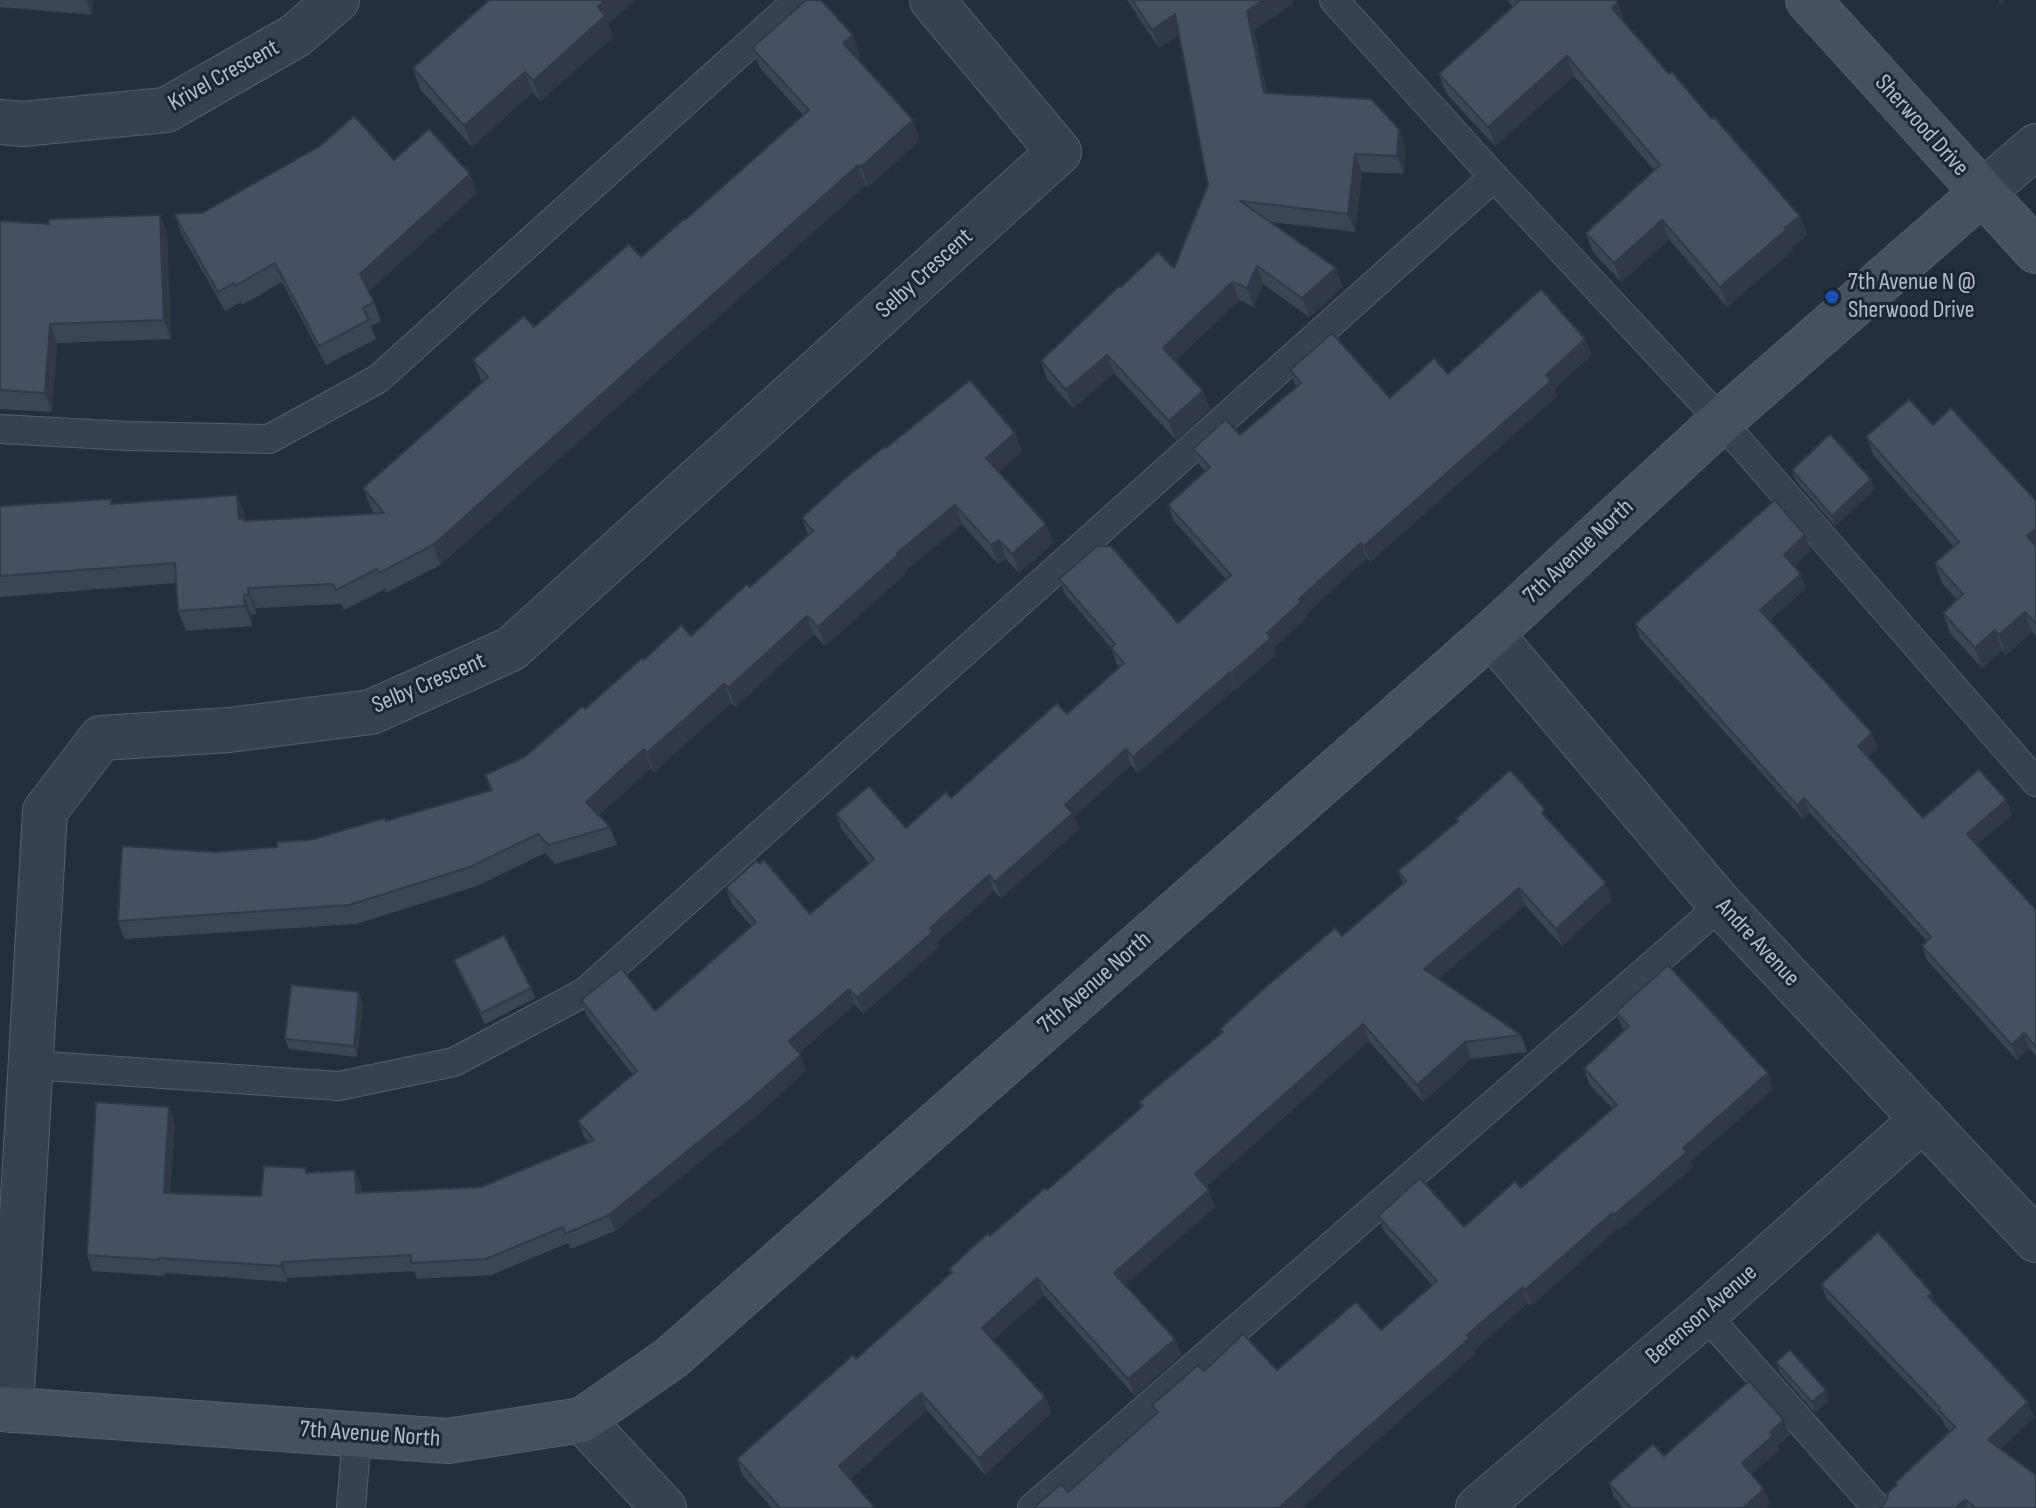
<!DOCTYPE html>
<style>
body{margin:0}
canvas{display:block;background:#242f3e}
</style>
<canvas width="2036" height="1508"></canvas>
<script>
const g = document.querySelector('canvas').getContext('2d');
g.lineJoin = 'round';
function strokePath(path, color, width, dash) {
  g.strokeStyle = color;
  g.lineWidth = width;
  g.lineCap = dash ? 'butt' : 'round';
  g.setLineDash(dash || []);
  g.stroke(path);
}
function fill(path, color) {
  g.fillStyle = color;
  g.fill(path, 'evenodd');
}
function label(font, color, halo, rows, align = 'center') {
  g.font = font + ' "Sofia Sans Condensed",sans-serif';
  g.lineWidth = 6;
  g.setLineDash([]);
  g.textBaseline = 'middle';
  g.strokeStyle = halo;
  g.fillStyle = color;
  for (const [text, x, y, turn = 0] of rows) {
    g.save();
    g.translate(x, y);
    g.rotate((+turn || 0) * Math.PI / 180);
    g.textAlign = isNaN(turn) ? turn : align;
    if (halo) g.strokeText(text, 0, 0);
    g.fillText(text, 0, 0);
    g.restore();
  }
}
const lane = new Path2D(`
 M1334,0l160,177 227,244 315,361
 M0,429l128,7 141,3 109,-60 420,-379
 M31,1065l308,21 115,-24 131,-70 909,-815
 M1705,1314l172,194
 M351,1508l6,-74
 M1032,1508l689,-603`);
const street = new Path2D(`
 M0,122l22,2 144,-14 129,-74 42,-36
 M1982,193l54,-47
 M1491,634l230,271 315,335
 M11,1410l34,-599 56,-73 128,-8 142,-18 140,-63 548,-497 -127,-152
 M582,1420l82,88
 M1478,1508l227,-194 218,-195`);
const secondary = new Path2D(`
 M1808,0l228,251
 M0,1409l448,32 134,-21 89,-62 820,-724 230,-213 261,-228`);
const wall = new Path2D(`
 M0,0h93l-1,15 -92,-8z
 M1127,0h165l1,3 -39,27 13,64 132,35 6,19 -1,26 -42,-2 -7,60 -84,-10 72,64 -34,31 -46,-33 -9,23 -15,-7 -64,61 28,30 7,18 -34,31 -62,-67 -41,35 -26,-29 -6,-18 80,-74 53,-19 34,-83 -29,-151 -20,14z
 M1507,0h108l10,22 44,52 43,45 88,97 7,19 -15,12 1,3 -66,57 -58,-68 -48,43 -28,-30 -7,-19 68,-63 -80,-94 -79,70 -49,-53 -7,-19 74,-67z
 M608,24l5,13 -73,64 -7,-9 -61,55 -52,-58 -7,-21z
 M752,48l108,7 -4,3 64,82 -52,47 -2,-2 -426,380 -54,28 -1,-4 -41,21 -3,-6 -85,4v6l-5,1 1,11 -66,5 -8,-20 -2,-28 -176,14v-91l113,-2 132,11v6l130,-7 -4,-6 -8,-20 119,-106 -9,-22 61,-33 107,-70 44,-37 118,-105 -43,-47z
 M394,160l76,14 7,19 -108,98 5,11 7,19 -10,5 5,13 -50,26 -44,-83 -40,23 -1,-3 -16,9 -44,-78 -7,-19 28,-1z
 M0,221l167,13 4,105 -114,4 -5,69 -52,-3z
 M1585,339l6,16 -37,34 3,7 -187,166 -3,-4 -61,56 1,3 -33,30 2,7 -39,35 -1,-1 -98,85 -7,-8 -57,52 5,12 -78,69 -7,-7 -57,51 2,5 -76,67 -8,-10 -56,49 7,17 -51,47 -140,114 -44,18 -3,-6 -77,32 -74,4 -3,-8 -127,7v4l-122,-9v3l-73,-5 -5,-16 88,-132 -5,70 91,3 45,-28 1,4 48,-2 6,15v8l120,-6 108,-45 -5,-5 -6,-16 55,-46 -46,-59 -6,-16 74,11 96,-85 -19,-22 -6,-16 84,26 59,-51 -27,-33 -6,-16 70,14 45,-30 116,-84 52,-47 -2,-3 -6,-16 -46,-54 -6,-15 119,44 48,-44 -52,-58 -6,-16 38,-33 -7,-8 -6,-15 47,-14 56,-48 -6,-17 100,28 58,-24z
 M1933,425l103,76v135l-4,-4 -26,23 -4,-5 -20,18 -32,-35 -7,-20 14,-13 -15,-17 -7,-20 19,-16 -80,-91 -8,-19z
 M1015,433l7,18 -23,21 47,52 7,19 -34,30 -13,-14 -8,5 -36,-40 -58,48 1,2 -80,72 -11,-12 -79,73 -4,-4 -77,69 -3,-4 -52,47 11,12 7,18 -62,19 -10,-11 -68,33 -121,38 -232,15 -6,-18 97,-69 62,-5 33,-7 76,-19 104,-31 -5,-15 41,-19 118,-96 47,-24 59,-49 58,-52 -6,-17 84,-70z
 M1792,470l83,19 -40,37 -40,-46z
 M1811,550l-17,16 12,22 -36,32 108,128 -10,9 55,61 83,-18 6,15 -35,29 59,66v146l-7,-8 -12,12 -90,-100 -5,-14 5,-5 -117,-128 -7,6 -163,-181 -5,-14z
 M1456,819l94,2 62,79 -50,46 -37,-41 -87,74 83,56 6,17 -56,7 -48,43 -54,-61 -163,146 9,20 -90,78 50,54 6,16 -46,41 -91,-101 -51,45 52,57 6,16 -66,62 -58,-65 -77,69 25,29h-103l-29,-32 -6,-17 119,-100 57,-51 37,-35 -1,-4 98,-79 94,-82 -2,-6 83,-69 -2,-4 122,-93 61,-52 -5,-13 59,-49z
 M454,960l77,28 4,10 -50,26 -27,-53z
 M363,1003l-6,54 -68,-8 -4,-10z
 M1616,1012l157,77 -83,73 3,5 -74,63 -1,-2 -87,78 -3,-3 -54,47 1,4 -128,113 -45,41h-269l35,-16 87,-77 -3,-10 52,-34 73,-1 104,-40 51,-45 -48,-54 -6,-15 86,11 57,-39 92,-79 -24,-25 -5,-16 40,-38 -2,-3z
 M1821,1284l111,9 4,12 98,112 -34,32 36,59h-157l4,-3 13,-19 -1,-3 55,-52 -6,-7 -2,-5 -115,-120z
 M1776,1362l53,39 -14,12 -35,-40z
 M1784,1420l6,15 -13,11 2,4 -28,24 13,15 6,15 -5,4h-142l-9,-11 -5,-14 55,-27z`);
const shadedWall = new Path2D(`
 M86,0h7l-1,15z
 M605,0h31l-28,24 5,13 -73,64 -7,-20 65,-74z
 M1263,0h29l1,3 -39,27 16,82 -6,-19 -17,-82z
 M1998,0h8l-6,5z
 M1618,3l7,19 -6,5 -7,-19z
 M1175,14l7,19 -23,15 -7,-18z
 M853,35l7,20 -10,8 -7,-20z
 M1567,56l7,20 -79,70 -7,-19z
 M525,72l8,20 -61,55 -8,-21z
 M913,120l7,20 -52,47 -7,-20z
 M1399,129l6,19 -1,26 -7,-18z
 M1355,154l7,18 -7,60 -7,-18z
 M858,165l8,20 -426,380 -7,-20z
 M470,174l7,19 -110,100 -7,-19z
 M160,215l7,19 4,105 -7,-19z
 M1800,216l7,19 -15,12 1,3 -66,57 -7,-20z
 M1662,220l7,19 -48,43 -7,-19z
 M1257,266l6,18 -9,23 -7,-19z
 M1336,268l7,18 -34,31 -7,-19z
 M1232,282l7,18 -70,66 -6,-18z
 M50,324l7,19 -5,69 -7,-19z
 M1585,339l6,16 -37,34 3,7 -187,166 -6,-16z
 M1107,355l7,18 -41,35 -7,-18z
 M1203,391l7,18 -34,31 -7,-19z
 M1015,433l7,18 -29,26 -7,-19z
 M1871,479l4,10 -40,37 -3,-10z
 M237,495l8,20v5l-6,-1z
 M955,505l7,19 -58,48 1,2 -80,72 -7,-19 79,-74z
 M1046,524l7,19 -34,30 -7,-19z
 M2036,529v26l-9,-19z
 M1805,535l6,15 -22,20 -5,-15z
 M999,540l7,19 -8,5 -7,-19z
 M1361,543l6,15 -61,56 1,3 -33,30 2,7 -39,35 -6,-16 36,-40 32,-34z
 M1801,574l5,14 -41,36 -5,-14z
 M248,588l8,20v6l-7,-20z
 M244,595l7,20 1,11 -7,-20z
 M2025,612l7,20 -26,23 -7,-20z
 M807,616l7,18 -79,73 -7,-19z
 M1995,630l7,20 -20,18 -7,-20z
 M1230,672l6,16 -98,85 -5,-16z
 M724,684l7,19 -77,69 -7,-19z
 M1872,733l6,15 -15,13 -5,-15z
 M644,749l7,19 -58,52 -7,-18z
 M1126,749l5,16 -57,52 5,12 -78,69 -6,-16 70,-77z
 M1804,798l6,15 -7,6 -6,-14z
 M2006,800l6,15 -39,33 -6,-14z
 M989,875l5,16 -57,51 2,5 -76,67 -6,-16 73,-70z
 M1606,883l6,17 -50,46 -6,-17z
 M1519,888l6,17 -95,81 -6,-17z
 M849,989l6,15 -61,53 -5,-16z
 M359,992l4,11 -6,54 -3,-11z
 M1363,1024l6,17 -168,150 -6,-17z
 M2024,1033l5,15 -12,12 -5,-15z
 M1465,1042l6,17 -48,43 -6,-17z
 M801,1055l5,15 -51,47 -140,114 -6,-16z
 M1768,1073l5,16 -83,73 3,5 -74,63 -5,-15 69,-67z
 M169,1107l6,16 -6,86 -5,-16z
 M355,1170l6,15 1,24 -6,-16z
 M1209,1190l6,17 -95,83 -6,-17z
 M1612,1213l6,15 -87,78 -6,-16z
 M282,1262l5,16v4l-6,-16z
 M1037,1278l7,17 -56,50 -6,-17z
 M1523,1287l5,16 -54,47 1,4 -128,113 -45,41h-23l188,-173z
 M1932,1293l5,14 -9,-11z
 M1175,1339l6,16 -46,41 -7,-17z
 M1826,1390l3,11 -14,12 -3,-11z
 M921,1393l6,17 -82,73 -6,-17z
 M1045,1397l6,16 -66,62 -6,-17z
 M2028,1402l6,15 -40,38 -6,-15z
 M1784,1420l6,15 -13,11 2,4 -32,28 -5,-15 28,-31z
 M1764,1489l6,15 -5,4h-22z
 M1965,1500l3,8h-13z`);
const building = new Path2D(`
 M489,0h116l-7,7 7,9 -72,65 -8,-9 -61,54 -51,-58z
 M806,0h15l32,35 -10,8 70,77 -52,47 -3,-2 -425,380 -54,28 -2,-4 -41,21 -3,-6 -85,4 1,6 -5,1 1,11 -67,5 -3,-48 -175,13v-70l111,-7v5l126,-9 2,24 5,-1v3l140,-8 -21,-25 125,-111 -15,-17 51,-44 10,11 95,-83 12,13 43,-38 1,1 124,-110 -57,-62z
 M1132,0h131l-16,11 17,82 107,6 28,30 -2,27 -42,-2 -7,60 -108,-13 96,67 -34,30 -45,-32 -10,22 -15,-6 -69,66 40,43 -34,30 -62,-66 -41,35 -25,-29 78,-75 2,1 37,-35 16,16 34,-83 -33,-171 -23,16z
 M1517,0h98l3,3 -6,5 57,66 3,-2 40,47 2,-2 86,99 -15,12 1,2 -66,57 -58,-67 -48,43 -28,-30 74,-68 -93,-109 -79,71 -49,-53 79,-72z
 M354,116l40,44 35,-31 41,45 -110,100 14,28 -11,6 6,12 -50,26 -44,-83 -40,23 -1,-3 -16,9 -44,-78 28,-1 118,-67z
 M160,215l4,105 -114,4 -5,69 -45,-3v-169l49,3v-5z
 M1541,289l44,50 -39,36 5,6 -187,165 -3,-3 -62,56 2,3 -34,31 4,5 -40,35 -1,-1 -97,85 -7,-8 -61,56 8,8 -78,69 -6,-7 -59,53 3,4 -76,66 -8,-9 -60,52 12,14 -52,46 -140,114 -44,19 -2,-7 -77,32 -75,4v-8l-129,7 -1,4 -122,-8v2l-72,-5 9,-153 73,5 -5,86 97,3 3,-30 42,2v5l49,-3 1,23 125,-6 113,-47 -16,-19 59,-50 -56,-71 40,-32 34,43 101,-89 -30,-34 30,-27 4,3 4,-4 46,54 64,-55 -38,-45 33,-28 37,42 40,-36 5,6 106,-95 10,11 57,-51 -13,-15 4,-4 -56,-65 38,-33h14l67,77 53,-48 -63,-70 42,-38 -17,-18 33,-30 14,16 61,-52 -11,-13 42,-37 58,65 44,-40 14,16z
 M970,380l45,53 -29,25 60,66 -34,30 -13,-14 -8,5 -36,-40 -58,48 1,2 -80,72 -11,-11 -79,72 -4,-4 -77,69 -3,-4 -58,53 24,25 -62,18 -10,-11 -68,33 -121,38 -231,16 4,-75 93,6 62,-5v-5l33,-2 75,-22 1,3 106,-31 -7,-15 41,-19 57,-50 2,3 57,-51 2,2 37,-35 10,11 56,-52 3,3 63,-56 -11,-13 41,-38 41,-33 2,1z
 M1909,399l24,26 18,-17 85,93v28l-9,7 9,10v78l-11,-12 -26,23 -4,-5 -20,18 -32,-35 20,-19 -28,-31 24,-21 -93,-105z
 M1830,434l41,45 -39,37 -40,-46z
 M1775,500l30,35 -21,20 17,19 -41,36 112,123 -14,13 65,72 56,-49 27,31 -39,34 69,76v137l-12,-14 -12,12 -90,-99 9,-9 -127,-139 -7,7 -162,-181z
 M1510,770l35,39 -3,4 64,70 -50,46 -37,-41 -95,81 97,66 -56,7 -48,43 -54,-61 -168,150 14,16 -95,83 61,66 -47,40 -91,-101 -55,50 63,69 -66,61 -58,-65 -82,73 36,42h-95l-43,-49 116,-104 3,4 57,-51 39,-36 -3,-3 39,-36 2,3 55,-48 2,2 96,-84 -4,-4 84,-70 -3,-3 40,-37 75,-64 7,8 64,-55 -8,-10 60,-50 -2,-2z
 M504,935l27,53 -50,25 -27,-53z
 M1668,965l100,108 -85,75 4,4 -73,63 -2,-2 -87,77 -2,-3 -56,48 3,3 -129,113 -62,57h-246l28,-24 7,8 90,-80 -6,-7 46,-40 6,6 39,-37 34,36 79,-68 25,28 56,-49 -59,-65 42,-38 44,49 51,-46 6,7 96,-83 -33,-37 45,-42 -13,-14z
 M291,985l68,7 -5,54 -69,-7z
 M1878,1232l54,61 -4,3 100,106 -40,38 48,35v33h-60l-11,-8 -10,8h-76l4,-3 4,-6 1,-7 9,-7 -2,-2 60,-56 -16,-17 1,-2 -119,-124z
 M1790,1350l36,40 -14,12 -36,-40z
 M1749,1381l35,39 -14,12 3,4 -31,27 22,26 -21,19h-112l-22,-25 44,-39 11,12z`);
const markers = [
 [1832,297,8,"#1a4fb4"]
];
const streetNames = [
 ["Krivel Crescent",224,76,-29],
 ["Sherwood Drive",1921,126,48],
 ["Selby Crescent",925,274,-42],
 ["7th Avenue North",1579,552,-43],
 ["Selby Crescent",429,684,-23],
 ["Andre Avenue",1757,943,47],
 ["7th Avenue North",1095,983,-41],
 ["Berenson Avenue",1702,1315,-41],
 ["7th Avenue North",370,1435,4]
];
const poiNames = [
 ["7th Avenue N @",1848,283],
 ["Sherwood Drive",1848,311]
];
strokePath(lane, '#565f6c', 30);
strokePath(street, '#565f6c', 46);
strokePath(secondary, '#565f6c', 46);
strokePath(lane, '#38414e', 28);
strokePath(street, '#38414e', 44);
strokePath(secondary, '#465061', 44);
fill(wall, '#3b4654');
fill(shadedWall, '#303945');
fill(building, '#455162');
strokePath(building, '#303945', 2);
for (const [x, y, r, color] of markers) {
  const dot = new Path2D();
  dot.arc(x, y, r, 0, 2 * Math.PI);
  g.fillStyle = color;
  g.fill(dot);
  strokePath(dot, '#1d2633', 3);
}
label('24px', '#b4bcc9', '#1d2633', streetNames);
label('24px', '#b4bcc9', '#1d2633', poiNames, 'left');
</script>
